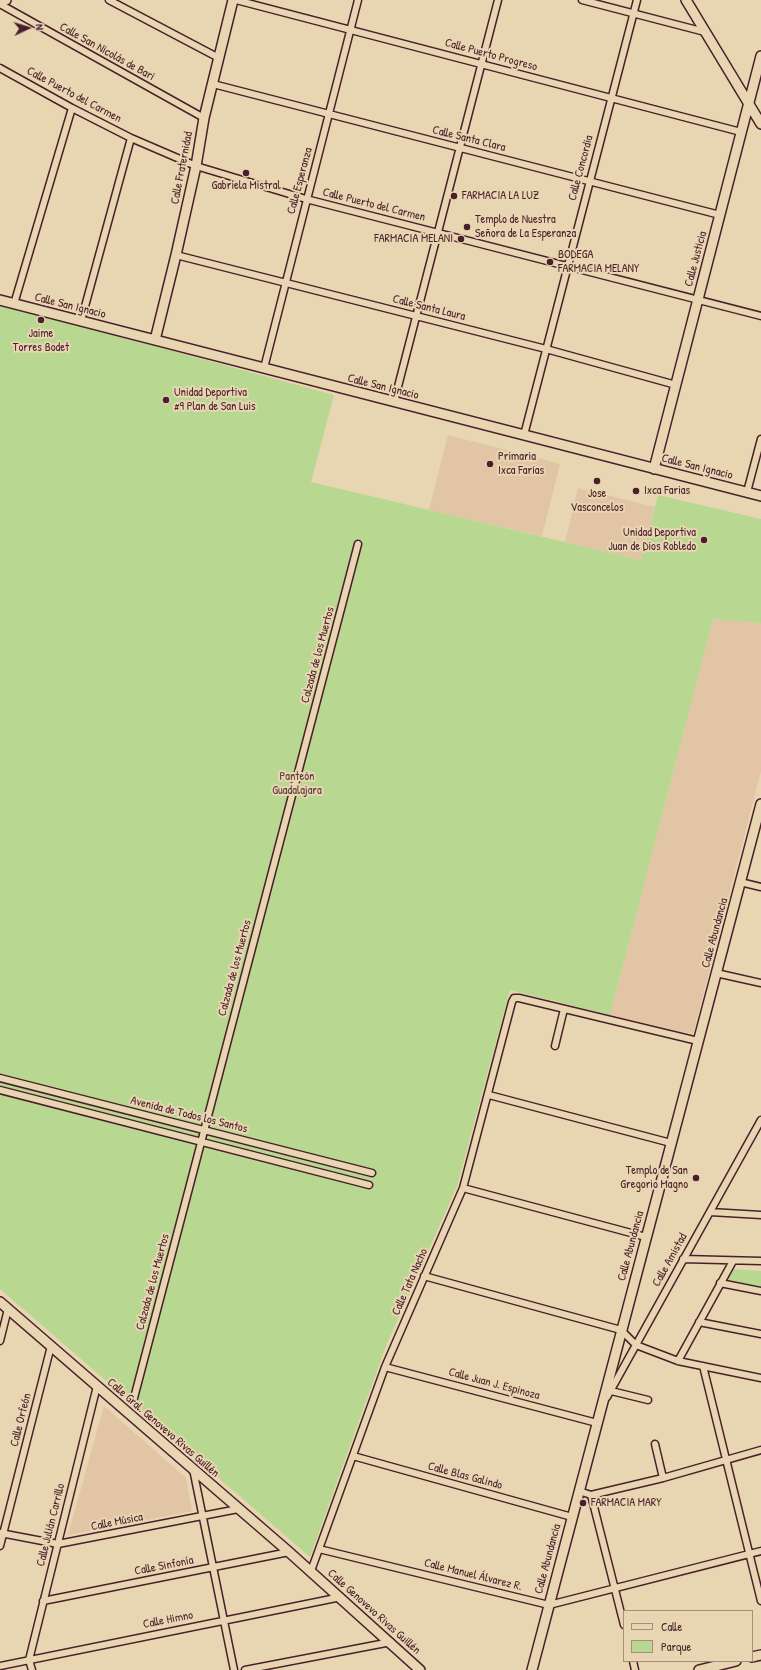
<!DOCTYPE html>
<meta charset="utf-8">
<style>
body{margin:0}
#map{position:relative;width:761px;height:1670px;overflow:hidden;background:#e8d5b2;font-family:"Patrick Hand",sans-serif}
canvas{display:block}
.legend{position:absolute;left:623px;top:1610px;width:130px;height:52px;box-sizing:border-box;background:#e8d5b2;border:1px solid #a98c7c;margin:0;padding:5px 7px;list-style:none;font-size:12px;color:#4a1f2b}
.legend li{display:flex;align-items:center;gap:8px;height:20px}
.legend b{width:20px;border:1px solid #a98c7c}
.north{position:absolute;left:8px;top:8px;width:40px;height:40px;-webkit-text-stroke:3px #e8d5b2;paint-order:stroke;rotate:86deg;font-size:11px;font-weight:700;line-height:16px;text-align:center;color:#4a1f2b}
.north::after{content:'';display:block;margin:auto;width:14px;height:18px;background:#4a1f2b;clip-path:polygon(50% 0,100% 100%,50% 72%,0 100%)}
</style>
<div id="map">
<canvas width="761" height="1670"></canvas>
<ul class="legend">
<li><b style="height:5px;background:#e8d5b2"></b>Calle</li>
<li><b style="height:11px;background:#b8d891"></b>Parque</li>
</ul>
<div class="north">N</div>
</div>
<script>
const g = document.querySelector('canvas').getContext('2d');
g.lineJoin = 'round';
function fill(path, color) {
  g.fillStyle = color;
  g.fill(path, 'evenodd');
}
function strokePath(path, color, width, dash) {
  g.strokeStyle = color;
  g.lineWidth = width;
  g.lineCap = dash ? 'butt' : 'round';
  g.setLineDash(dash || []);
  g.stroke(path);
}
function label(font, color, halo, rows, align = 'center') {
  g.font = font + ' "Patrick Hand",sans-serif';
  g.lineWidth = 4;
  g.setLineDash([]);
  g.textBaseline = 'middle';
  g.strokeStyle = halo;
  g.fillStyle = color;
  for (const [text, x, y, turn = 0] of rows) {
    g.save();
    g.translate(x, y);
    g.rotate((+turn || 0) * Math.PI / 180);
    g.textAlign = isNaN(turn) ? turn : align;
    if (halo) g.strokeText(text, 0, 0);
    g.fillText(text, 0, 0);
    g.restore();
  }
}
const built = new Path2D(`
 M448,435l112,29 -18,72 -113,-26z
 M578,488l77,19 -14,53 -76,-18z
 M713,619l48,4v148l-68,263 -83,-19z
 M104,1406l82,72 6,33 -124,24z`);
const green = new Path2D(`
 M0,304l334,91 -23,87 330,78 17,-65 103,24v104l-48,-4 -103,396 -100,-25 -53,196 -71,160 -76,211 -310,-268z
 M734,1269l27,2v19l-35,-7z`);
const street = new Path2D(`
 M109,0l110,58
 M236,0l505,132
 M582,0l123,32
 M0,4l204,114
 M0,68l72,40 59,30 65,28 110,33 455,117
 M213,84l507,131
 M176,255l370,94 130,36
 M14,304l58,-196
 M81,321l50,-183
 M264,368l94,-368
 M394,402l104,-402
 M524,435l113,-435
 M747,492l14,-53
 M740,882l21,5
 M716,973l45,10
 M555,1046l9,-37
 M0,1078l372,95
 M0,1090l369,95
 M489,1095l182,48
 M463,1188l183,49
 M710,1212l51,3
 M683,1259l78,2
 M424,1276l197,54 15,15 42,16 83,17
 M720,1283l41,8
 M699,1322l62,12
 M0,1341l8,-32
 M678,1361l55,-100
 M703,1366l58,235
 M385,1367l212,56
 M607,1390l41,10
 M607,1397l154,-277
 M134,1398l224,-854
 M655,1444l8,34
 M353,1456l219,61
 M193,1469l41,201
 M579,1491l12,4 33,130
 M591,1495l72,-17 98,-28
 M0,1533l58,11 180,-35
 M0,1546l51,-200
 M319,1549l230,56 212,-54
 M311,1571l74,-204 78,-179 49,-186 2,-4h5l179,43
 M43,1601l246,-49
 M633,1661l2,9
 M0,1666l341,-69
 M32,1670l-3,-10 68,-274
 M245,1670l146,-28`);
const secondary = new Path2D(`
 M686,0l75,124
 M0,2l6,-2
 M0,300l761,196
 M155,340l21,-85 20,-89 8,-48 29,-118
 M654,469l107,-413
 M0,1302l289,250 131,118
 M752,1657l9,-2
 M532,1670l229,-866
 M699,1670l37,-9`);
const markers = [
 [246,173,4,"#4a1f2b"],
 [454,196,4,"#4a1f2b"],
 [467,227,4,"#4a1f2b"],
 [461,239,4,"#4a1f2b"],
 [550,262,4,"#4a1f2b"],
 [41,320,4,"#4a1f2b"],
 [166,400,4,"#4a1f2b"],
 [490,464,4,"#4a1f2b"],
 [597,481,4,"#4a1f2b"],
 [636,491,4,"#4a1f2b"],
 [704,540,4,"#4a1f2b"],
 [696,1178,4,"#4a1f2b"],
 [583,1503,4,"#4a1f2b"]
];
const streetNames = [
 ["Calle San Nicolás de Bari",107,52,29],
 ["Calle Puerto Progreso",491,55,15],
 ["Calle Puerto del Carmen",74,95,28],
 ["Calle Santa Clara",469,139,14],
 ["Calle Fraternidad",182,168,-79],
 ["Calle Concordia",581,168,-75],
 ["Calle Esperanza",300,181,-75],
 ["Calle Puerto del Carmen",374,205,14],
 ["Calle Justicia",696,259,-75],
 ["Calle San Ignacio",70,306,14],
 ["Calle Santa Laura",429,308,14],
 ["Calle San Ignacio",383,387,14],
 ["Calle San Ignacio",697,467,14],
 ["Calzada de los Muertos",318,655,-75],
 ["Calle Abundancia",715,933,-75],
 ["Calzada de los Muertos",235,968,-75],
 ["Avenida de Todos los Santos",189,1115,14],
 ["Calle Abundancia",631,1246,-75],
 ["Calle Amistad",670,1260,-61],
 ["Calzada de los Muertos",153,1282,-75],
 ["Calle Tata Nacho",410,1282,-66],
 ["Calle Juan J. Espinoza",494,1384,15],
 ["Calle Orfeón",21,1420,-76],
 ["Calle Gral. Genovevo Rivas Guillén",163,1428,41],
 ["Calle Blas Galindo",465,1476,15],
 ["Calle Música",117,1522,-11],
 ["Calle Julián Carrillo",51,1525,-76],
 ["Calle Abundancia",548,1559,-75],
 ["Calle Sinfonía",164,1566,-11],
 ["Calle Manuel Álvarez R.",473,1575,14],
 ["Calle Genovevo Rivas Guillén",374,1612,42],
 ["Calle Himno",168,1620,-11]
];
const poiNames = [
 ["Gabriela Mistral",246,186,"center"],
 ["FARMACIA LA LUZ",462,196],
 ["Templo de Nuestra",475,220],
 ["Señora de La Esperanza",475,234],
 ["FARMACIA MELANI",453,239,"right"],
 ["BODEGA",558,255],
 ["FARMACIA MELANY",558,269],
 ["Jaime",41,334,"center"],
 ["Torres Bodet",41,348,"center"],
 ["Unidad Deportiva",174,393],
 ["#9 Plan de San Luis",174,407],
 ["Primaria",498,457],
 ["Ixca Farías",498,471],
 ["Ixca Farias",644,491],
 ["Jose",597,494,"center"],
 ["Vasconcelos",597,508,"center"],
 ["Unidad Deportiva",696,533,"right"],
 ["Juan de Dios Robledo",696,547,"right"],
 ["Templo de San",688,1171,"right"],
 ["Gregorio Magno",688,1185,"right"],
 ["FARMACIA MARY",591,1503]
];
const parkNames = [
 ["Panteón",297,777],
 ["Guadalajara",297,791]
];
fill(built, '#e1c5a5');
fill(green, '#b8d891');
strokePath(street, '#4a1f2b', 9);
strokePath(secondary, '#4a1f2b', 12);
strokePath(street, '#e8d5b2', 6);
strokePath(secondary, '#e8d5b2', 9);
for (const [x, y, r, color] of markers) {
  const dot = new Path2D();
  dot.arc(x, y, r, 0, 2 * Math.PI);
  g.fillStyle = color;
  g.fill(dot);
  strokePath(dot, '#e8d5b2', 1.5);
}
label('12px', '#4a1f2b', '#e8d5b2', streetNames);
label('12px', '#4a1f2b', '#e8d5b2', poiNames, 'left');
label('12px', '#5a3b3a', '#e8d5b2', parkNames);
</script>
